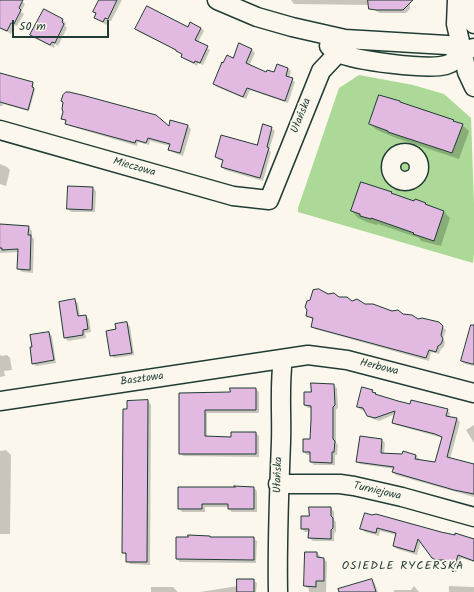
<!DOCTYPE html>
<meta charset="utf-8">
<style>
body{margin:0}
#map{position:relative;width:474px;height:592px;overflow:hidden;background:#fbf7ec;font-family:Kalam,sans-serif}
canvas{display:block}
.scale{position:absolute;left:12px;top:20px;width:97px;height:18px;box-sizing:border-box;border:2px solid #1f3d34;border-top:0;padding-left:5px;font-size:12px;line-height:14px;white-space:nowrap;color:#1f3d34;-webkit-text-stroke:3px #fbf7ec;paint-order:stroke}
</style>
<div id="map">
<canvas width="474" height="592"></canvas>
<div class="scale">50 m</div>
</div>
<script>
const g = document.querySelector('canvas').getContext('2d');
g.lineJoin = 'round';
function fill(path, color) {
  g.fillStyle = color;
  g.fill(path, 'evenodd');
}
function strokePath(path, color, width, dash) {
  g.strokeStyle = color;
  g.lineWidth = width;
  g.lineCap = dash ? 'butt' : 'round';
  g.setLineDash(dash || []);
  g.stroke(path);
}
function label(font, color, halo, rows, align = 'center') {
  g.font = font + ' Kalam,sans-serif';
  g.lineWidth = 3.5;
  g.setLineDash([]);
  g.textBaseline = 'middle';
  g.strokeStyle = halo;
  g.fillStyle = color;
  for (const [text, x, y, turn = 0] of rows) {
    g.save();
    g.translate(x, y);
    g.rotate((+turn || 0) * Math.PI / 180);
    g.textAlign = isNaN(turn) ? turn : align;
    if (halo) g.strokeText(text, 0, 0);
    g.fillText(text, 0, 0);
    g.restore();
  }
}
const green = new Path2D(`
 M359,75l54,10 31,9 27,24 3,87v49l-1,9 -175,-51v-4l41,-120z`);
const shadow = new Path2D(`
 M0,0h20l5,4 -4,8 3,2 -7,12 -2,-1 -4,9 -11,-6z
 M100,0h22l-11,21h-2l-3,4 -11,-8z
 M291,0h119v9l-4,4h-26l-4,-2 -4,-6 -78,-1z
 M63,20l3,3 -1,3 2,2 -9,18 -3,-2 -1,4 -19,-10 -3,-3z
 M201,28l3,3 -6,11 12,8 -7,15 -5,-2 -1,3 -12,-7 -3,-3 1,-1 -5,-4 -39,-19 -3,-3z
 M252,50l3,3 -6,13 18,7h8l2,-8 11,3 3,3 -2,7 6,4 -7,21 -38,-13 -4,9 -29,-12 -3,-3 19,-25z
 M0,74l34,10 -1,4 2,2 -6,21 -26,-7 -1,2h-2z
 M62,101l107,27 2,-6 17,4 3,3 -8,27 -11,-4 -3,-3 1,-3 -20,-5 -1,4 -11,-3 -1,4 -67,-20 -3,-3v-1l-5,-4 2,-15z
 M400,102l2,2 51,16 9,5 7,6 -10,28 -63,-21 -19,-8 -7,-6z
 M271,128l4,3 -6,19 2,2 -8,29 -38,-11 -3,-3 2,-6 -5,-1 -3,-3 42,-11z
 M0,164l7,3 3,3 -4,16 -6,-2z
 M93,188l3,3 -1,21h-24l-3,-4z
 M391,192l3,3 50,17 6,6 -9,28 -20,-5 -2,-3 -41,-14 -1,1 -10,-3 -9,-4 -6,-7z
 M0,224l28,3 4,4v6l2,2 -1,34 -11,-1 -4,-3 1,-17 -19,1z
 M327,295l90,25 22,4 7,6 -3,9 2,3 -1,5 -3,2 -2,5 -8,-2 -2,9 -114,-32 -3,-2 2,-7 -7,-4z
 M74,300l4,3 2,13h6l3,3 2,13 -6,1 1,5 -18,3 -3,-3z
 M127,323l3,3 4,29 -20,3 -3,-3 6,-25z
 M49,333l3,3 4,27 -20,3 -3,-3v-16z
 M474,341v25l-9,-2 -3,-3z
 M0,354l1,2 6,-1 3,3 2,12 -8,1 1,5 -5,1z
 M333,385l4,3 1,20 -2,2v33l2,2 -1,10h-2v10h-21l-3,-3v-7h-4l-3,-3 7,-12 1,-32h-4l-3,-3 7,-12z
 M256,389l3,3v21h-52v24l25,1v-5h24l3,3v21l-76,-1 -3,-3v-59l51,-1z
 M372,391l5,5 34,9 36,5 3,3 -1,5 8,1 3,3 -10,37 24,9v29l-78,-22 -3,-3 1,-3 -34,-5 -3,-3 25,-21 3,3 -1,11 32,1 3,4 -1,1 18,3 7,-25 -47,-13 -3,-3 2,-8 -16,7 -8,-3 -6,-7 -4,-1 -3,-3z
 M148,401l3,4 -1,160 -20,-1 -3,-3v-5l-4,-4z
 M474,425v18l-8,-13z
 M6,450l5,5 -1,79h-10v-83z
 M254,488l3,3v21h-25l-3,-3v-2h-24v5h-23l-3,-4z
 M331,508l3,4v8l2,2v9l-2,3v7h-21l-4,-3 1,-6h-5l-3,-3 8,-12z
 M366,515l108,27v20l-13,-4 -5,15 -7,-10h-9l-4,-2 -15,-20 -4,14 -20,-6 -3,-3 3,-11 -17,-4 -1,5 -14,-4 -3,-3z
 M210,537l2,1h41l4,3 -1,22 -76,-1 -3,-3z
 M317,553l3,3v3h4l3,3 -1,30h-17v-3l-4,-3z
 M253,580l4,3 -1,9h-56l38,-6z
 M372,580l3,4 3,8h-24z
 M414,586l5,6h-25v-2h17z
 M449,586l25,1v5h-25z
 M151,587h22l5,5h-27z`);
const building = new Path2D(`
 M0,0h23l-4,8 2,2 -7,14 -3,-1 -4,8 -7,-3z
 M99,0h18l-9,19 -3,-1 -2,4 -9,-4 2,-5 -3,-1z
 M368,0h45l-10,10h-27l-7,-1z
 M147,6l41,21 2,-5 11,6 -6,12 13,6 -8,17 -5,-2 -1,2 -13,-6 1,-3 -6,-3v-1l-41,-21z
 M44,9l19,10 -1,3 2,2 -9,19 -3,-1 -2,3 -20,-10z
 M239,43l13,6 -6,14 20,9 1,-2 7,2 3,-8 11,4 -2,8 7,2 -8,23 -38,-13 -4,9 -30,-13 9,-22 1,1 4,-8 6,3z
 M0,73l33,9 -1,5 2,1 -6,22 -28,-8z
 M66,92h3l13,3 74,20 13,11 1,-6 18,5 -8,28 -12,-3 2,-6 -22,-6 -2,5 -10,-3 -1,3 -70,-19 1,-4 -5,-1 2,-7 -1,-3 1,-7 -2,-1 2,-6z
 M379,95l21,6v1l54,18 -1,1 10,3 -11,29 -64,-21v-1l-19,-7z
 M263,124l9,3 -5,20 2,1 -1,3 -8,27 -39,-11 2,-7 -8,-3 6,-22 36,10z
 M361,182l31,10 -1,1 23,8 1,-2 11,4 -1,1 19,7 -10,30 -21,-7 1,-1 -43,-15v1l-11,-3v-2l-9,-3z
 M68,186l25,1 -1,23 -25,-1z
 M0,224l29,2 -1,9h3l-1,35 -13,-1 1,-20 -16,1v-2h-2z
 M319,289l9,5 6,-1 5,4h8l5,4 5,-2 8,5h8l19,7 6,-1 5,4 9,1 6,4 4,-1 17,4 4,4 -2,9 2,4 -2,5 -3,2 -2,6 -7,-2 -3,8 -115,-31 2,-9 -7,-2 1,-6 -2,-3 2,-6 3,-1 3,-10z
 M75,299l3,17 8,-1 2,14 -5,1v5l-19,3 -5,-36z
 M127,322l5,31 -22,3 -4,-25 10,-2 -1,-5z
 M471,325h3v39h-2l-11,-3z
 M49,332l5,28 -22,4 -2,-17h2l-2,-12z
 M311,383l23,1 1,21 -2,2v32l2,2 -1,11h-2v11l-22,-1v-10h-7v-13h7l1,-19v-14l-7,-1v-13h7z
 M362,387l11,3 -1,2 4,1 -1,1 23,7 12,3 1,-4 37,9 -2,7 11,2 -10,39 27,7v30l-20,-4 -62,-18 2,-5 -38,-5 4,-26 22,3 -1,14 21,1 1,-3 13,4 -1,4 20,3 7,-25 -7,-3 -43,-11 3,-12 -20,7 -8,-2 -4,-8 -6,-1z
 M230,388h26v22h-51v26l26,1v-5h25v22h-77v-61l51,-1z
 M148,400l-1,162h-21v-9h-4l1,-144h4v-8z
 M234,486l20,1v22h-26v-5h-26v5h-24v-22h57z
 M309,507h22v9l2,2v10l-2,2v9l-23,-1 1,-9h-8v-13h8z
 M365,513l7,2 4,-1 65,18 14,3v-2l19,6v22l-16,-6 -5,17 -7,-12h-10l-4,-2 -14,-19 -4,13 -21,-6 3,-13 -19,-5 -1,5 -16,-4z
 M188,535l22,1v1h44v23l-78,-1v-22h12z
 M305,552h12v5l7,1v23h-8v6l-12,-1z
 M237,579h17v13h-17z
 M372,579l4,13h-37l-1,-3z`);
const minor = new Path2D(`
 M217,0l40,17 35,10 53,12 102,6 11,3 3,3
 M457,0l-1,24 11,48 7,15
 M469,0l5,24
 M329,46c3,3 6,6 10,7 17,8 89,17 107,12 7,-2 12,-7 15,-14l13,-3
 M0,130l233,66 36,4 52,-129 17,-18 7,-14
 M391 167a14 14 0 1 1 28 0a14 14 0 1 1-28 0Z
 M0,401l308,-46 39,5 127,33
 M278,484h62l14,2 48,11 72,20
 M278,592c-1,-50 1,-100 3,-150 1,-28 -2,-56 2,-83`);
const streetNames = [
 ["Ułańska",302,116,-68],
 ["Mieczowa",134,168,16],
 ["Herbowa",379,368,14],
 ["Basztowa",142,380,-8],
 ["Ułańska",279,475,-88],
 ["Turniejowa",377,492,13]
];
const neighbourhoodNames = [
 ["OSIEDLE RYCERSKA",403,567]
];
fill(green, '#acd997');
fill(shadow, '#0003');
fill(building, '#e1b9e1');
strokePath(building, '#1f3d34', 1);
strokePath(minor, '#1f3d34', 21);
strokePath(minor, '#fbf7ec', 18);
label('11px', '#1f3d34', '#fbf7ec', streetNames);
g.letterSpacing = '1px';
label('12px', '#1f3d34', '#fbf7ec', neighbourhoodNames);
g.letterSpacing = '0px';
</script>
